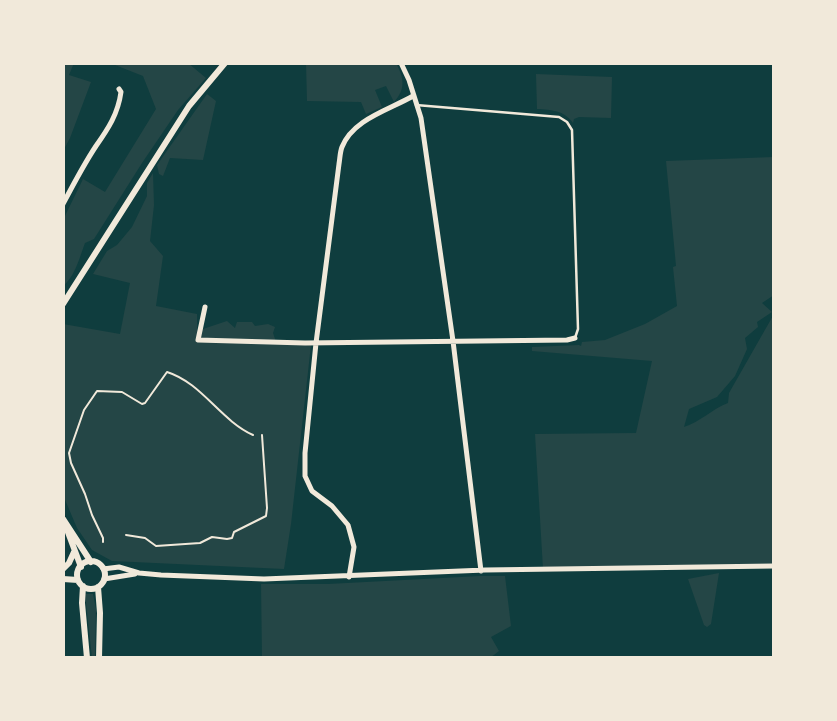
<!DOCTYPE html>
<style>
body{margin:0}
#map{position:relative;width:837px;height:721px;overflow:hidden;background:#0f3d3e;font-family:Inter,sans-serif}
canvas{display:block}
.frame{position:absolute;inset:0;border:65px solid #f1e9da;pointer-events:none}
</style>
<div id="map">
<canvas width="837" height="721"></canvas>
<div class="frame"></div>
</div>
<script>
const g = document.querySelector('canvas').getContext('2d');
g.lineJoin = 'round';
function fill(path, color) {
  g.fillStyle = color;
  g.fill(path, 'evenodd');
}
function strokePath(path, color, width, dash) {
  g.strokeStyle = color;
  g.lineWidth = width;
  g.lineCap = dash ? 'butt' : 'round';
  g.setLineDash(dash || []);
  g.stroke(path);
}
const green = new Path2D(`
 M63,63h11l-5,12 22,7 -21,56 -7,13z
 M110,63h78l18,15 -28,32 -36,53 -48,76 -9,4c-5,13 -10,34 -22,43v-66l20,-41 22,13 51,-83 -13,-33z
 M306,63h90c8,15 10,26 -2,39l-8,-16 -11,4 7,17 -16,7 -5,-12 -54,-1z
 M536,74l76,3 -1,41 -32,-1 -5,2 -1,4c-9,-13 -22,-13 -36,-14z
 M207,94l9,7 -13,59 -33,-2 -7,18 -4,-2 -2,-9z
 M774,157v138l-12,8 10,9 -15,10 1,5 -13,11 2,11 -12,27 -18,21 -28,12 -5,18c16,-5 28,-18 44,-24l1,-10 45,-79v252l-231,3 -8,-135 101,-1 16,-72 -120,-10v-4l47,-2 2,1 1,-4 23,-2 40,-16 32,-18 -4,-39 3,-1 -10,-105z
 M153,173l1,32 -4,36 13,15 -7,50 41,8v17l30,-10 8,7 2,-6h15l3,4 13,-2 7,3 -2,6 3,9 35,3 -20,179 -7,45 -172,-8 -20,-11 -15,-22 -14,-33v-171l57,10 10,-51 -37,-9 14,-23 10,-6 15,-18 15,-31v-13z
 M719,573l-8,51 -4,3 -3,-2 -16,-46z
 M480,576h25l6,50 -20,11 8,14 -9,7h-228l-1,-74h67z
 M85,594h8l3,15 -1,49h-3z`);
const path = new Path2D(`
 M126,535l19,3 11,8 44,-3 12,-6 15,2 5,-1 2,-6 32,-16 1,-8 -5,-73
 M103,542v-4l-11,-23 -7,-21 -14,-31 -2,-10 15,-43 13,-19 25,1 20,12 3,-1 22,-31c35,11 53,48 86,63`);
const service = new Path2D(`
 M416,105l143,12 8,5 5,8 6,199 -3,9`);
const minor = new Path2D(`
 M401,63l8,17 12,38 32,223 28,230
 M63,204c10,-19 21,-40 33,-58 12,-17 22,-32 25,-54l-2,-3
 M205,307l-7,33 107,3 262,-3 8,-2
 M103,569l16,-2 20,6 22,2 103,4 221,-9 289,-4
 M349,577l5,-30 -6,-22 -16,-19 -20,-15 -7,-15v-23l11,-110 23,-179c1,-6 1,-12 3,-17 11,-28 47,-37 71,-51
 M104,579l31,-5`);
const tertiary = new Path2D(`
 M63,304l126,-198 36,-43
 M63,519l28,43
 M66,527l15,40
 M77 575a14 14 0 1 1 28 0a14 14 0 1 1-28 0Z
 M63,569l6,-6 5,-11
 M63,579l15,1
 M83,586l-1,17 5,55
 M98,587l2,26 -1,45`);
fill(green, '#244646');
strokePath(path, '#f1e9da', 2);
strokePath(service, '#f1e9da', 2.5);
strokePath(minor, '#f1e9da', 5);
strokePath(tertiary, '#f1e9da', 6);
</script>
